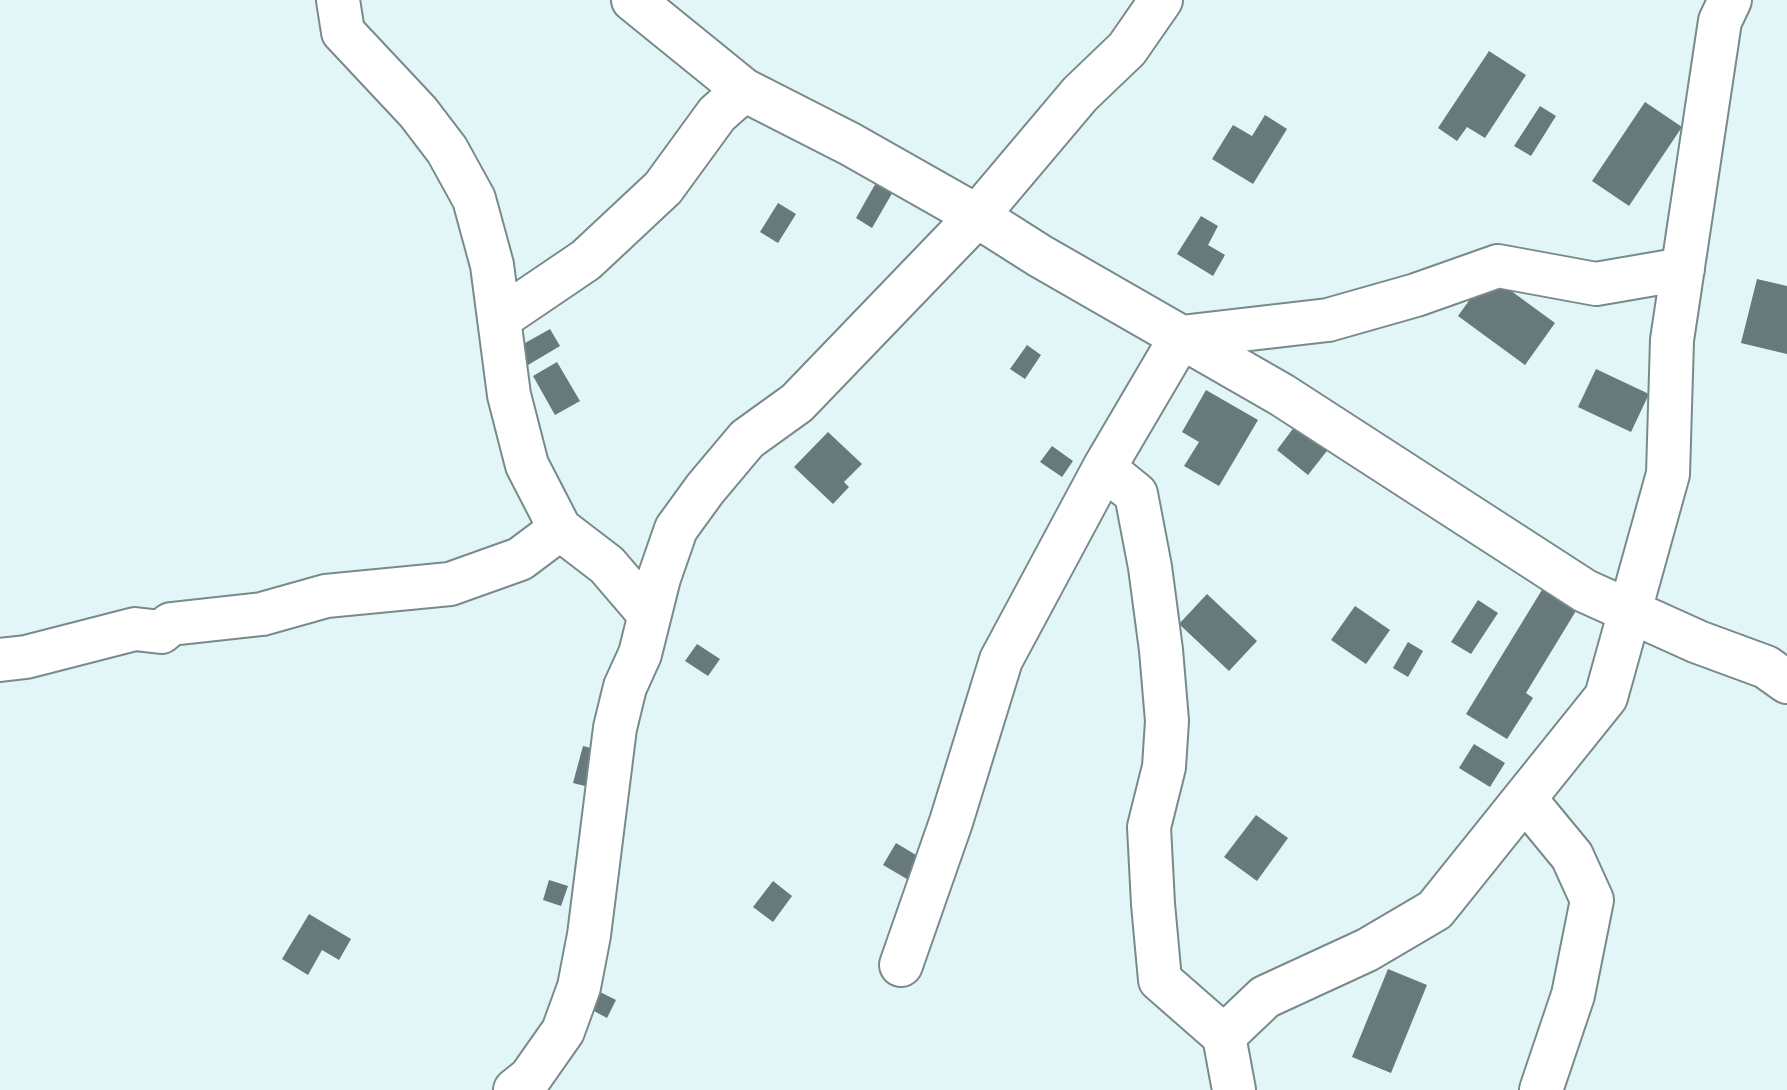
<!DOCTYPE html>
<style>
body{margin:0}
canvas{display:block;background:#e2f5f7}
</style>
<canvas width="1787" height="1090"></canvas>
<script>
const g = document.querySelector('canvas').getContext('2d');
g.lineJoin = 'round';
function fill(path, color) {
  g.fillStyle = color;
  g.fill(path, 'evenodd');
}
function strokePath(path, color, width, dash) {
  g.strokeStyle = color;
  g.lineWidth = width;
  g.lineCap = dash ? 'butt' : 'round';
  g.setLineDash(dash || []);
  g.stroke(path);
}
const building = new Path2D(`
 M1489,51l37,24 -41,63 -18,-11 -10,14 -19,-13z
 M1645,102l37,25 -53,79 -37,-25z
 M1540,106l16,10 -25,40 -17,-10z
 M1265,115l22,14 -34,55 -41,-25 21,-34 19,11z
 M877,181l17,9 -22,38 -16,-10z
 M778,203l18,11 -18,29 -18,-11z
 M1201,216l17,10 -10,19 17,10 -12,21 -36,-22z
 M1488,274l67,49 -30,42 -67,-49z
 M1757,279l30,7v68l-46,-11z
 M550,329l10,17 -32,19 -10,-18z
 M1027,345l14,10 -16,24 -15,-10z
 M557,362l23,39 -25,14 -22,-39z
 M1596,369l53,25 -18,38 -53,-25z
 M1206,390l52,30 -39,66 -35,-20 15,-24 -17,-10z
 M1298,422l32,25 -22,28 -31,-25z
 M828,432l34,32 -18,18 5,5 -16,17 -39,-37z
 M1052,446l21,15 -11,16 -22,-15z
 M1548,580l34,21 -56,92 7,5 -26,41 -41,-25z
 M1207,594l50,47 -28,30 -50,-47z
 M1478,600l20,13 -27,41 -20,-12z
 M1355,606l35,24 -24,34 -35,-24z
 M1408,642l15,9 -15,26 -15,-9z
 M697,644l23,15 -12,17 -23,-15z
 M1474,744l31,19 -15,24 -31,-19z
 M583,746l19,5 -9,37 -20,-5z
 M1256,815l32,23 -31,43 -33,-24z
 M896,843l30,18 -14,21 -29,-17z
 M549,880l19,6 -7,20 -18,-6z
 M773,881l19,15 -19,26 -20,-15z
 M309,914l42,25 -12,21 -17,-10 -14,25 -26,-16z
 M1388,969l39,16 -36,88 -39,-16z
 M590,987l26,13 -9,18 -26,-14z`);
const minor = new Path2D(`
 M338,0l5,32 75,80 29,38 27,49 18,66 17,130 18,70 33,64 47,36 42,49
 M633,0l111,90 106,54 127,72 63,40 242,139 303,196 113,51 68,25 21,15
 M499,319l87,-59 77,-72 54,-74 27,-24
 M1104,468l32,26 14,73 11,83 6,71 -3,46 -15,60 4,77 7,76 64,56
 M0,660l26,-3 109,-28 26,3 10,-8 91,-10 64,-18 124,-12 70,-25 40,-30
 M1525,799l47,57 20,44 -19,95 -32,95
 M901,965l50,-143 50,-162 103,-192 77,-131 147,-17 88,-25 82,-29 98,18 87,-15
 M515,1090l15,-12 33,-47 16,-44 10,-52 26,-207 10,-41 15,-33 19,-76 17,-49 29,-40 42,-50 50,-36 180,-187 103,-122 47,-45 34,-49
 M1234,1090l-10,-54 41,-39 102,-47 68,-40 171,-213 62,-223 4,-134 48,-319 10,-21`);
fill(building, '#67797a');
strokePath(minor, '#788a8b', 46);
strokePath(minor, '#fff', 42);
</script>
